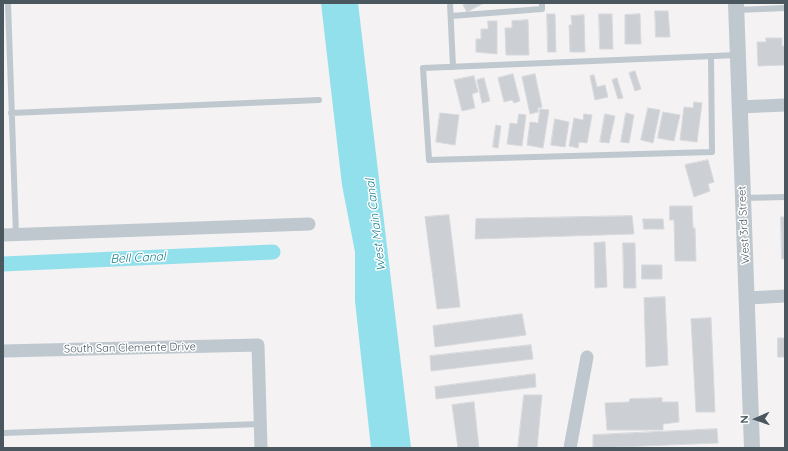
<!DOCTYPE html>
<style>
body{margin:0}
#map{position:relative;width:788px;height:451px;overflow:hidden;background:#f4f2f3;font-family:Quicksand,sans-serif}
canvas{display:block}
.frame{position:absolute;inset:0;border:4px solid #4a575f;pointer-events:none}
.north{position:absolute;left:736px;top:399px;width:40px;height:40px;-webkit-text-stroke:3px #fff;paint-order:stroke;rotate:268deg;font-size:11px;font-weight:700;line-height:16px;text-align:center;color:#4a575f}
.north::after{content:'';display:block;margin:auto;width:14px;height:18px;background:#4a575f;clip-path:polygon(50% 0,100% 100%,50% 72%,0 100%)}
</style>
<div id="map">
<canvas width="788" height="451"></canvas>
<div class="frame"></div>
<div class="north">N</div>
</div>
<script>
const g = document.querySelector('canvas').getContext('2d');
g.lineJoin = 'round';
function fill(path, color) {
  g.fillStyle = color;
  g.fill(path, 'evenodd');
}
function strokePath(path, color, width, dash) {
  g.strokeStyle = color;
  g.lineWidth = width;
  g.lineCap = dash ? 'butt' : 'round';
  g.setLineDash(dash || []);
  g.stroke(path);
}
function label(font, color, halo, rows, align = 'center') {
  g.font = font + ' Quicksand,sans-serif';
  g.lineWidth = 3;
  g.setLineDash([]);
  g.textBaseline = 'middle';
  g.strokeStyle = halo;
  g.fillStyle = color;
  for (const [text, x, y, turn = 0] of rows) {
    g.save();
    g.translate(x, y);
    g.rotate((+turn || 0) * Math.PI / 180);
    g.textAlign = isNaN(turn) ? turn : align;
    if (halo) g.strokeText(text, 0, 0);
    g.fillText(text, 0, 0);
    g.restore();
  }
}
const water = new Path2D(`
 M321,3h37l53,445h-40l-16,-147v-49l-13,-67z`);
const canal = new Path2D(`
 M3,264l270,-12`);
const building = new Path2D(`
 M465,3h19l-17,9 -4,-7z
 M655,11h13l2,26h-14z
 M547,14h8l1,38h-8z
 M599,14h13l1,35h-13z
 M640,14l1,30h-16v-29z
 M584,15l1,37h-15l-1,-27h3l-1,-9z
 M528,20l1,35h-23l-1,-27h7v-7z
 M488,21h9v33l-21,-2v-13h5v-10h7z
 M766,38h16v8h3v19l-27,1 -1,-24h9z
 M635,71l6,18 -6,2 -6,-18z
 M513,74l7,27 -6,2 -2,-3 -8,2 -6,-24z
 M535,74l7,33 -4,1v4l-8,2 -8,-37z
 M594,75l3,12 8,-2 3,12 -13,3 -5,-24z
 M474,76l4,16 -6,2 3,14 -13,3 -8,-31z
 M484,78l6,23 -8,2 -5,-23z
 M617,78l6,20 -5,1 -6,-19z
 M694,102l8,1 -5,39 -17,-2 4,-33 9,1z
 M648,108l12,2 -7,33 -12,-3z
 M540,109l9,1 -6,38 -16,-3 3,-23 8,1z
 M663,112l17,3 -6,26 -16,-3z
 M440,113l19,2 -4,30 -19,-3z
 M626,113l8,2 -5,28 -8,-1z
 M519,114l7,1 -4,31 -15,-2 3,-21 7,1z
 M584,114l8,1 -5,28 -8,-1 -1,6 -9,-2 5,-28 9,2z
 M605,114l10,2 -6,27 -9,-1z
 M555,119l14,3 -4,25 -14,-2z
 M496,125l5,1 -3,22 -5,-1z
 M708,160l6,22 -6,2 2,7 -16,6 -9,-32z
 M670,206h22l1,22h2l1,33h-21l-1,-41h-4z
 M449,215l11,92 -23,2 -12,-92z
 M632,216l2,18 -159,5 1,-20z
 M781,217h4v42h-3z
 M643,219h20l1,10h-20z
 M605,242l2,45 -12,1 -1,-45z
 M623,243h12l1,45h-12z
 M642,265h20v14h-20z
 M665,297l3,68 -22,2 -2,-69z
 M522,314l4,21 -91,12 -2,-21z
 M711,318l4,94h-19l-5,-93z
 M778,338h7v19h-7z
 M531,345l2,14 -102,12 -1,-15z
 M535,374l1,13 -100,12 -1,-12z
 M524,395h18l-5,53h-19z
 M662,398v4h16l1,20 -16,2v6h-56l-2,-27 24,-1 1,-3z
 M474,402l5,46h-21l-6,-43z
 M717,429l1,14 -125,5v-13z`);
const service = new Path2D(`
 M8,3l8,232
 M450,3l3,64
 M737,10l48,-2
 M451,16l91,-7v-6
 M711,56l1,96 -283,8 -6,-92 315,-13
 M11,113l308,-13
 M744,198l41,-1
 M3,433l257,-9`);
const minor = new Path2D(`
 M739,107l46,-2
 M3,235l306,-11
 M748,298l37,-2
 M3,351l255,-6 3,103
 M570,448l17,-91`);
const tertiary = new Path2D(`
 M736,3l16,445`);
const streetNames = [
 ["West 3rd Street",744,225,-93],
 ["South San Clemente Drive",130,348,-1]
];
const waterNames = [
 ["West Main Canal",376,225,-97],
 ["Bell Canal",138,258,-3]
];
fill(water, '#92e0eb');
strokePath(canal, '#92e0eb', 15);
fill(building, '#ccd0d4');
strokePath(building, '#d7d9dd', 1);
strokePath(service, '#bec8ce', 6);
strokePath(minor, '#bec8ce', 13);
strokePath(tertiary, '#bec8ce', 16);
label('11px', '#4a575f', '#fff', streetNames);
label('italic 12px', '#117e8d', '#fff', waterNames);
</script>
